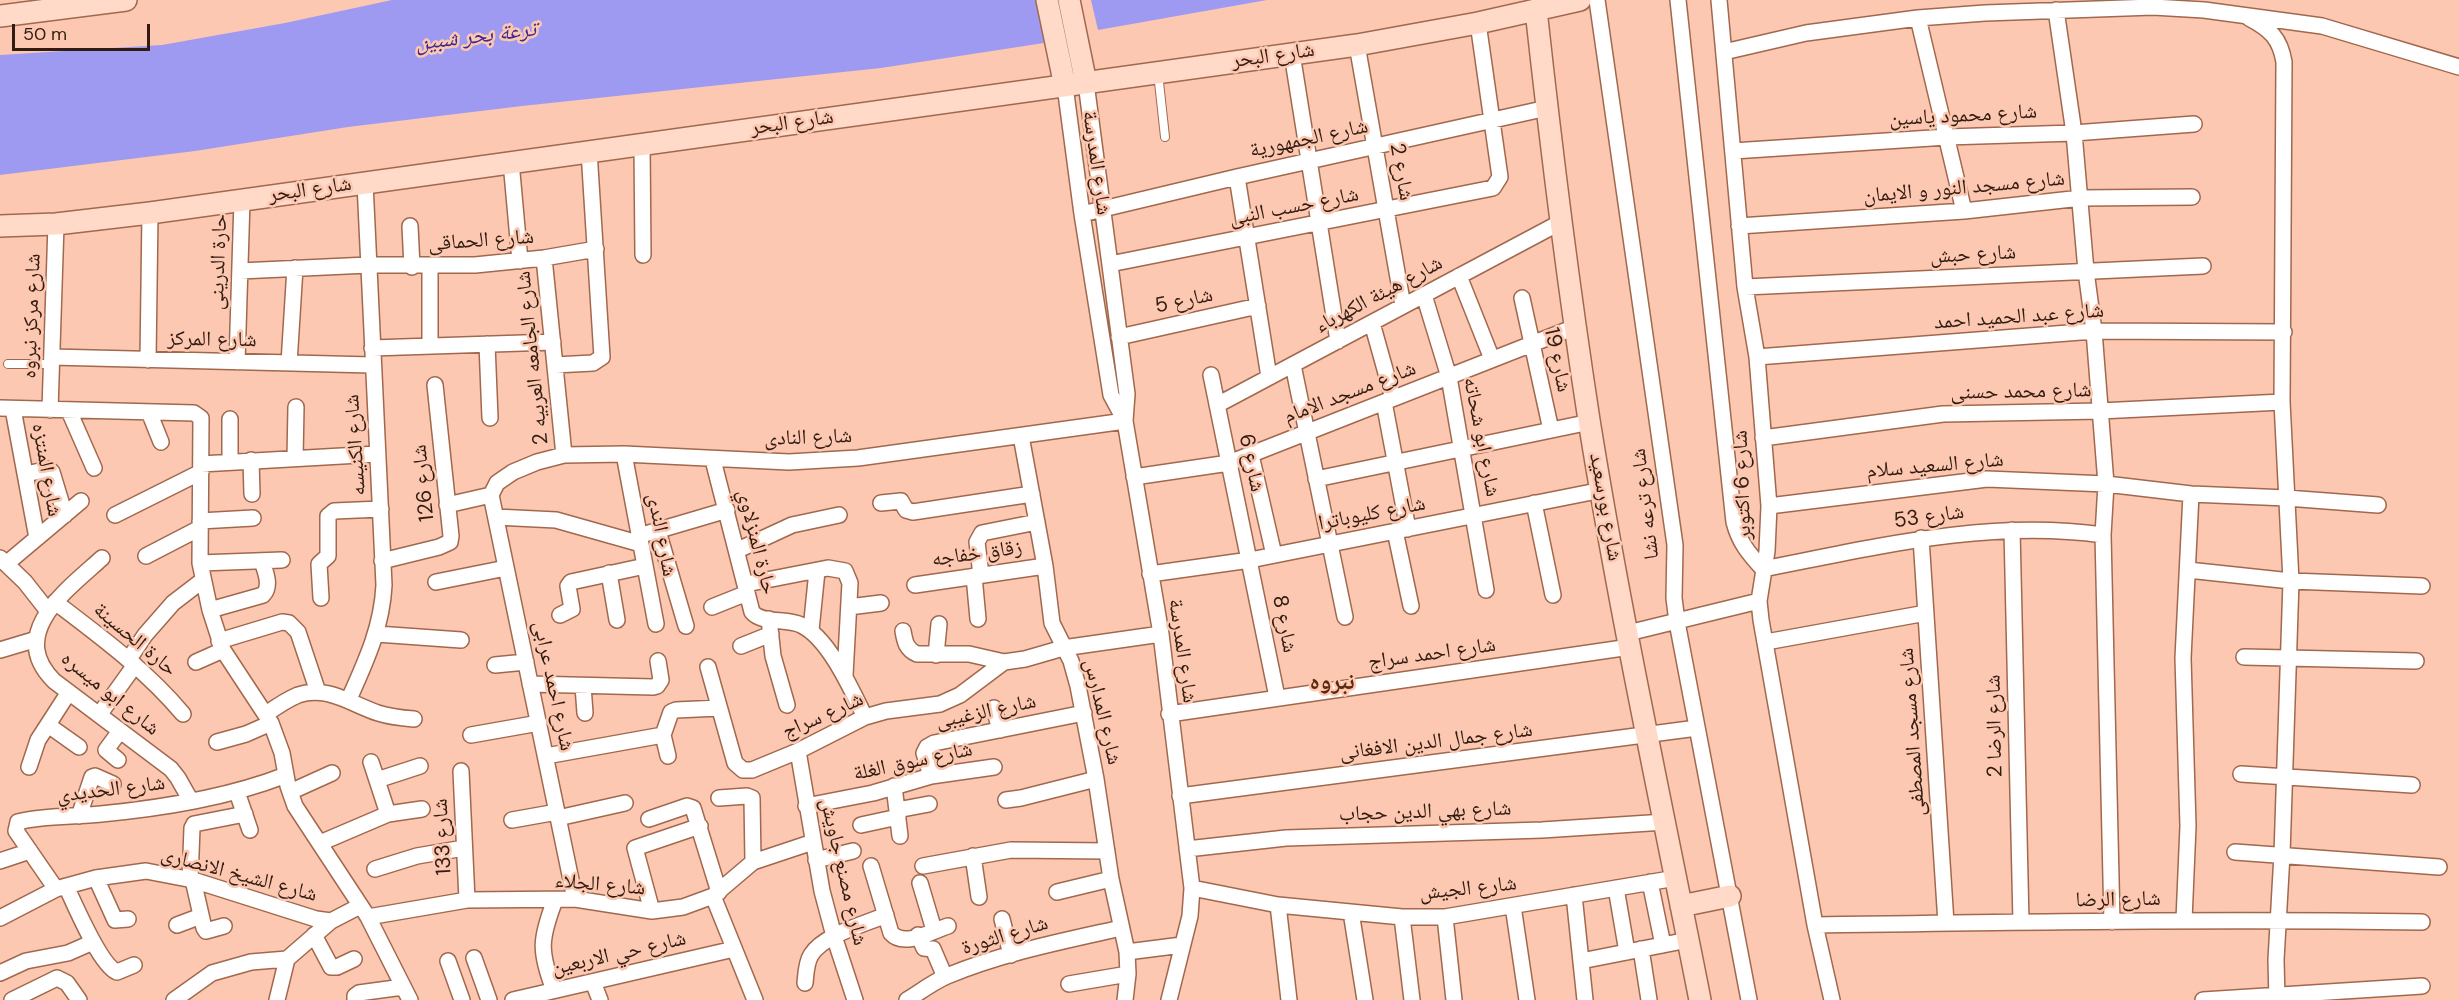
<!DOCTYPE html>
<meta charset="utf-8">
<style>
body{margin:0}
#map{position:relative;width:2459px;height:1000px;overflow:hidden;background:#fcc8b1;font-family:"DM Sans",sans-serif}
canvas{display:block}
.scale{position:absolute;left:12px;top:24px;width:138px;height:27px;box-sizing:border-box;border:3px solid #321b10;border-top:0;padding-left:8px;font-size:18px;line-height:21px;white-space:nowrap;color:#321b10;-webkit-text-stroke:4px #fcc8b1;paint-order:stroke}
</style>
<div id="map">
<canvas width="2459" height="1000"></canvas>
<div class="scale">50 m</div>
</div>
<script>
const g = document.querySelector('canvas').getContext('2d');
g.lineJoin = 'round';
function fill(path, color) {
  g.fillStyle = color;
  g.fill(path, 'evenodd');
}
function strokePath(path, color, width, dash) {
  g.strokeStyle = color;
  g.lineWidth = width;
  g.lineCap = dash ? 'butt' : 'round';
  g.setLineDash(dash || []);
  g.stroke(path);
}
function label(font, color, halo, rows, align = 'center') {
  g.font = font + ' "DM Sans","Noto Naskh Arabic",sans-serif';
  g.lineWidth = 5;
  g.setLineDash([]);
  g.textBaseline = 'middle';
  g.strokeStyle = halo;
  g.fillStyle = color;
  for (const [text, x, y, turn = 0] of rows) {
    g.save();
    g.translate(x, y);
    g.rotate((+turn || 0) * Math.PI / 180);
    g.textAlign = isNaN(turn) ? turn : align;
    if (halo) g.strokeText(text, 0, 0);
    g.fillText(text, 0, 0);
    g.restore();
  }
}
const water = new Path2D(`
 M392,0h645l7,43 -163,25 -359,38 -174,21 -153,24 -195,24v-120l162,-10 123,-22z
 M1091,0h176l-169,30z`);
const lane = new Path2D(`
 M1158,73l7,64
 M8,364h43`);
const street = new Path2D(`
 M1597,0l78,545 -1,53 3,24 72,378
 M1678,0l56,522c5,20 15,32 29,47 113,-22 225,-50 340,-34
 M1719,0l26,287 12,70 12,149 -2,45 -8,50 2,19 54,305 17,75
 M2056,10l18,123 12,138 8,60 12,153 -3,51 9,387
 M1918,18l46,193
 M2249,18c21,11 31,20 35,44l-2,340 9,179 -9,273 -6,106 1,40
 M1357,45l46,261
 M1724,52l82,-19 112,-15 67,-5 168,-6 51,3 118,16 137,41
 M1292,54l46,287
 M1086,83l41,311 -2,27 36,213 31,254 -2,28 -21,84
 M1065,86l17,128 29,181 14,26
 M642,144l1,111
 M1733,151l214,-14 127,-4 120,-9
 M511,162l9,99
 M1237,177l32,200
 M1082,214l155,-37 310,-69
 M410,226l2,41
 M1739,226l225,-15 117,-13 111,-1
 M544,258l20,197
 M1110,264l383,-76 7,-11 -22,-154
 M430,267v79
 M240,271l128,-6h107l69,-7 52,-9
 M1459,276l33,83
 M1745,287l458,-21
 M1424,295l25,82 37,213
 M1522,298l29,132
 M1372,323l21,75
 M1119,337l139,-31
 M487,344l3,74
 M372,348l181,-6
 M52,357l320,8
 M1757,357l337,-26 190,1
 M148,360l2,-147
 M237,362l5,-162
 M289,363l6,-95
 M555,365l38,-2 9,-6 -13,-206
 M1293,365l52,252
 M1211,375l66,322
 M1384,402l24,127
 M1217,405l344,-183
 M0,408l194,5 7,5 -1,145 10,47 13,40 48,73 11,30 6,33 7,20 73,111 42,83
 M13,409l24,129
 M50,410l6,-186
 M69,411l25,57
 M149,412l12,30
 M1021,436l24,130 7,57 19,38 7,25 18,93 15,100 16,73 1,22 -3,26
 M1763,438l180,-24 157,-3 182,-9
 M624,454l32,170
 M1251,455l23,100
 M295,458l1,-51
 M251,460l1,34
 M713,460l39,152c10,12 35,6 49,13 28,13 51,66 64,92
 M230,462v-43
 M201,464l176,-10
 M26,474l23,-5 3,3 13,43
 M1134,477l95,-14 346,-136
 M1316,479l274,-57
 M881,503l20,-2 5,9 7,2 119,-18
 M1534,503l19,92
 M447,505l44,-10
 M1769,506l218,-27 119,5 85,10 96,4 91,7
 M115,515l86,-43
 M496,517l60,3 85,24
 M200,521l53,-3
 M2012,530l9,392
 M658,531l28,95
 M1395,531l16,75
 M649,533l78,-23
 M1921,538l25,385
 M738,550l54,-25 47,-10
 M146,556l54,-28
 M0,558l25,24 22,28
 M102,558c-34,31 -96,75 -48,123l117,88 7,9 13,23
 M382,561l57,-14 11,-5 1,-6 -16,-151
 M200,563l82,-3
 M6,564l75,-63
 M2188,570l103,11 131,5
 M609,573l8,47
 M1150,574l100,-14 352,-70
 M981,575l-4,-33 5,-9 55,-11
 M974,576l4,43
 M436,582l70,-14
 M746,584l82,-16 17,3 5,12 -5,92
 M915,585l130,-19
 M321,598l-2,-34 9,-8v-40l6,-5 47,-2
 M55,602c46,35 91,68 128,112
 M712,607l35,-14
 M849,607l32,-4
 M210,610l53,-15c9,-9 2,-24 -1,-34
 M560,615l12,-6 -4,-23 3,-4 74,-16
 M769,619l4,37 14,49
 M811,630l6,-59
 M903,631c2,11 3,18 14,23h52l35,8
 M1628,633l131,-32
 M377,634l84,6
 M219,641l63,-19 7,1 9,9 20,60
 M1766,642l160,-29
 M741,646l30,-12
 M0,650l37,-11
 M936,655l3,-31
 M2244,657l172,4
 M129,659l16,-24 28,-32 30,-23
 M196,662l27,-12
 M495,665l31,-3
 M708,667l27,96 8,7h9l46,-19 67,-34 21,-6 54,-7 20,-9 44,-33 21,-3 38,-11 98,-14
 M530,684l123,3 4,-1 4,-6 -3,-19
 M583,686l2,27
 M349,699c17,-38 33,-72 35,-114l-19,-402
 M994,708l6,22
 M266,714c10,-7 20,-14 32,-19 29,-10 53,9 80,18 12,4 23,5 36,6
 M1169,714l461,-67
 M99,715l36,-50
 M48,725l31,22
 M471,735l68,-12
 M663,735l5,21
 M217,742l29,-8 25,-11
 M798,751l24,140 12,45 21,64
 M546,756l117,-21 8,-23 5,-2 43,-2
 M118,760l-12,-10 14,-19
 M371,762l17,52
 M29,767l9,-27 31,-48
 M461,771l6,129
 M2241,774l171,11
 M931,776l-7,-23 3,-6 7,-4 150,-30
 M377,780l43,-14
 M894,786l6,50
 M237,792l13,38
 M290,792l42,-19
 M1180,796l517,-68
 M719,798l28,-2 5,2 1,64
 M1006,800l15,-2 75,-19
 M806,806l67,-13 58,-17 63,-9
 M897,810l32,-6
 M79,816l13,-39 3,-1 18,8
 M558,818l67,-15
 M649,819l38,-13 6,2 26,84
 M512,820l45,-8
 M861,825l37,-8
 M320,843l68,-29 34,-5
 M1187,849l99,-11 256,-8 123,-8
 M2235,852l204,15
 M973,856l6,41
 M816,860l37,-9
 M0,861l30,-10
 M871,866l20,67c13,15 41,-2 57,-7
 M923,866l88,-16 96,1
 M375,869l42,-13 47,-8
 M96,878l19,42 13,-1
 M190,880l2,-52 2,-4 51,-10
 M193,880l11,48 2,3 18,-5
 M1650,882l13,63
 M920,883l14,47
 M66,886c9,19 34,79 51,86l17,-7
 M1192,888l86,17 124,12h43l231,-39
 M1616,888l11,64
 M56,889l-40,-58 2,-9c24,-7 57,-5 83,-8 62,-6 126,-16 185,-39
 M1057,892l54,-13
 M1574,895l11,105
 M713,896l42,104
 M575,899l-84,-404 6,-12 16,-11 24,-10 27,-7 60,-1 165,8 69,-4 267,-37
 M1278,905l11,95
 M1513,906l14,94
 M652,911l-17,-63 65,-22
 M1351,912l14,88
 M368,917l99,-17 108,-1 77,12 31,-4 30,-11 40,-34 60,-20
 M1402,917l10,83
 M1445,917l9,83
 M0,918l56,-29 40,-11 50,-7 47,9 123,39 15,2
 M1002,919l9,36
 M2184,920l4,-94 -5,-168 8,-164
 M177,925l24,-9
 M1815,925c203,-3 405,-6 607,-3
 M314,935l17,32h6l17,-8
 M918,935l6,13 9,1 12,28
 M1641,949l8,51
 M1127,952l55,-7
 M474,958l15,42
 M448,961l14,39
 M1581,961l107,-21
 M0,973l26,-12 42,-8 25,-11
 M593,982l7,18
 M805,983c1,-9 1,-20 6,-28 12,-20 54,-31 75,-40
 M1069,984l59,-10
 M554,990c-15,-39 -14,-51 1,-90
 M12,1000l45,-22 10,5 12,17
 M174,1000l38,-27 39,-11 36,-3 44,-38 29,-15
 M277,1000l10,-41
 M355,1000v-4l4,-3 44,-6
 M513,1000l221,-51
 M907,1000c13,-8 26,-18 40,-24 55,-23 116,-35 174,-48
 M2203,1000l219,-14`);
const secondary = new Path2D(`
 M1047,0l18,86
 M1069,0l17,83
 M1536,10c15,137 32,274 53,410 31,194 73,387 111,580
 M0,16l126,-16
 M0,226l56,-2 94,-11 1207,-168 121,-22 102,-23
 M1681,906l49,-10`);
const streetNames = [
 ["شارع البحر",1273,56,-8],
 ["شارع محمود ياسين",1963,116,-3],
 ["شارع البحر",792,123,-8],
 ["شارع الجمهورية",1309,139,-12],
 ["شارع المدرسة",1096,163,82],
 ["شارع 2",1401,172,80],
 ["شارع مسجد النور و الايمان",1964,188,-5],
 ["شارع البحر",310,190,-8],
 ["شارع حسب النبى",1294,207,-11],
 ["شارع الحماقى",481,241,-4],
 ["شارع حبش",1973,255,-3],
 ["حارة الدرينى",219,262,-88],
 ["شارع هيئة الكهرباء",1379,295,-28],
 ["شارع 5",1184,301,-12],
 ["شارع مركز نبروه",32,316,-88],
 ["شارع عبد الحميد احمد",2019,317,-4],
 ["شارع المركز",212,340,1],
 ["شارع الجامعه العربيه 2",533,358,-96],
 ["شارع 19",1557,360,78],
 ["شارع محمد حسنى",2021,392,-1],
 ["شارع مسجد الامام",1350,393,-21],
 ["شارع ابو شحاته",1481,437,79],
 ["شارع النادى",808,438,-2],
 ["شارع الكنيسه",356,445,-94],
 ["شارع 6",1251,463,78],
 ["شارع السعيد سلام",1935,466,-5],
 ["شارع المنتزه",46,470,80],
 ["شارع 126",424,483,-96],
 ["شارع 6 اكتوبر",1743,485,-92],
 ["شارع ترعه نشا",1646,504,-97],
 ["شارع بورسعيد",1605,507,80],
 ["شارع كليوباترا",1372,514,-11],
 ["شارع 53",1929,517,-8],
 ["شارع الندى",661,535,79],
 ["حارة المنزلاوي",756,542,76],
 ["زقاق خفاجه",977,554,-8],
 ["شارع 8",1284,624,79],
 ["حارة الحسينة",135,640,40],
 ["شارع المدرسة",1182,651,82],
 ["شارع احمد سراج",1432,654,-8],
 ["شارع احمد عرابى",553,686,78],
 ["شارع ابو ميسره",110,694,39],
 ["شارع الزغيبى",986,712,-12],
 ["شارع المدارس",1102,712,77],
 ["شارع سراج",823,716,-24],
 ["شارع الرضا 2",1995,726,-91],
 ["شارع مسجد المصطفى",1913,732,-94],
 ["شارع جمال الدين الافغانى",1436,742,-7],
 ["شارع سوق الغلة",913,762,-12],
 ["شارع الحديدي",111,790,-7],
 ["شارع بهي الدين حجاب",1425,812,-2],
 ["شارع 133",443,837,-93],
 ["شارع مصنع جاويش",843,872,77],
 ["شارع الشيخ الانصارى",239,875,15],
 ["شارع الجلاء",600,885,5],
 ["شارع الجيش",1468,889,-6],
 ["شارع الرضا",2118,900,-1],
 ["شارع الثورة",1005,936,-17],
 ["شارع حي الاربعين",619,954,-13]
];
const waterNames = [
 ["ترعة بحر شبين",476,37,-7]
];
const quarterNames = [
 ["نبروه",1332,683]
];
fill(water, '#9f9af1');
strokePath(lane, '#a2684d', 10);
strokePath(street, '#a2684d', 18);
strokePath(secondary, '#a2684d', 24);
strokePath(lane, '#fff', 8);
strokePath(street, '#fff', 15);
strokePath(secondary, '#ffdac8', 21);
label('21px', '#321b10', '#fcc8b1', streetNames);
label('italic 22px', '#3f2a8e', '#fcc8b1', waterNames);
label('bold 24px', '#5e2a0f', '#fcc8b1', quarterNames);
</script>
